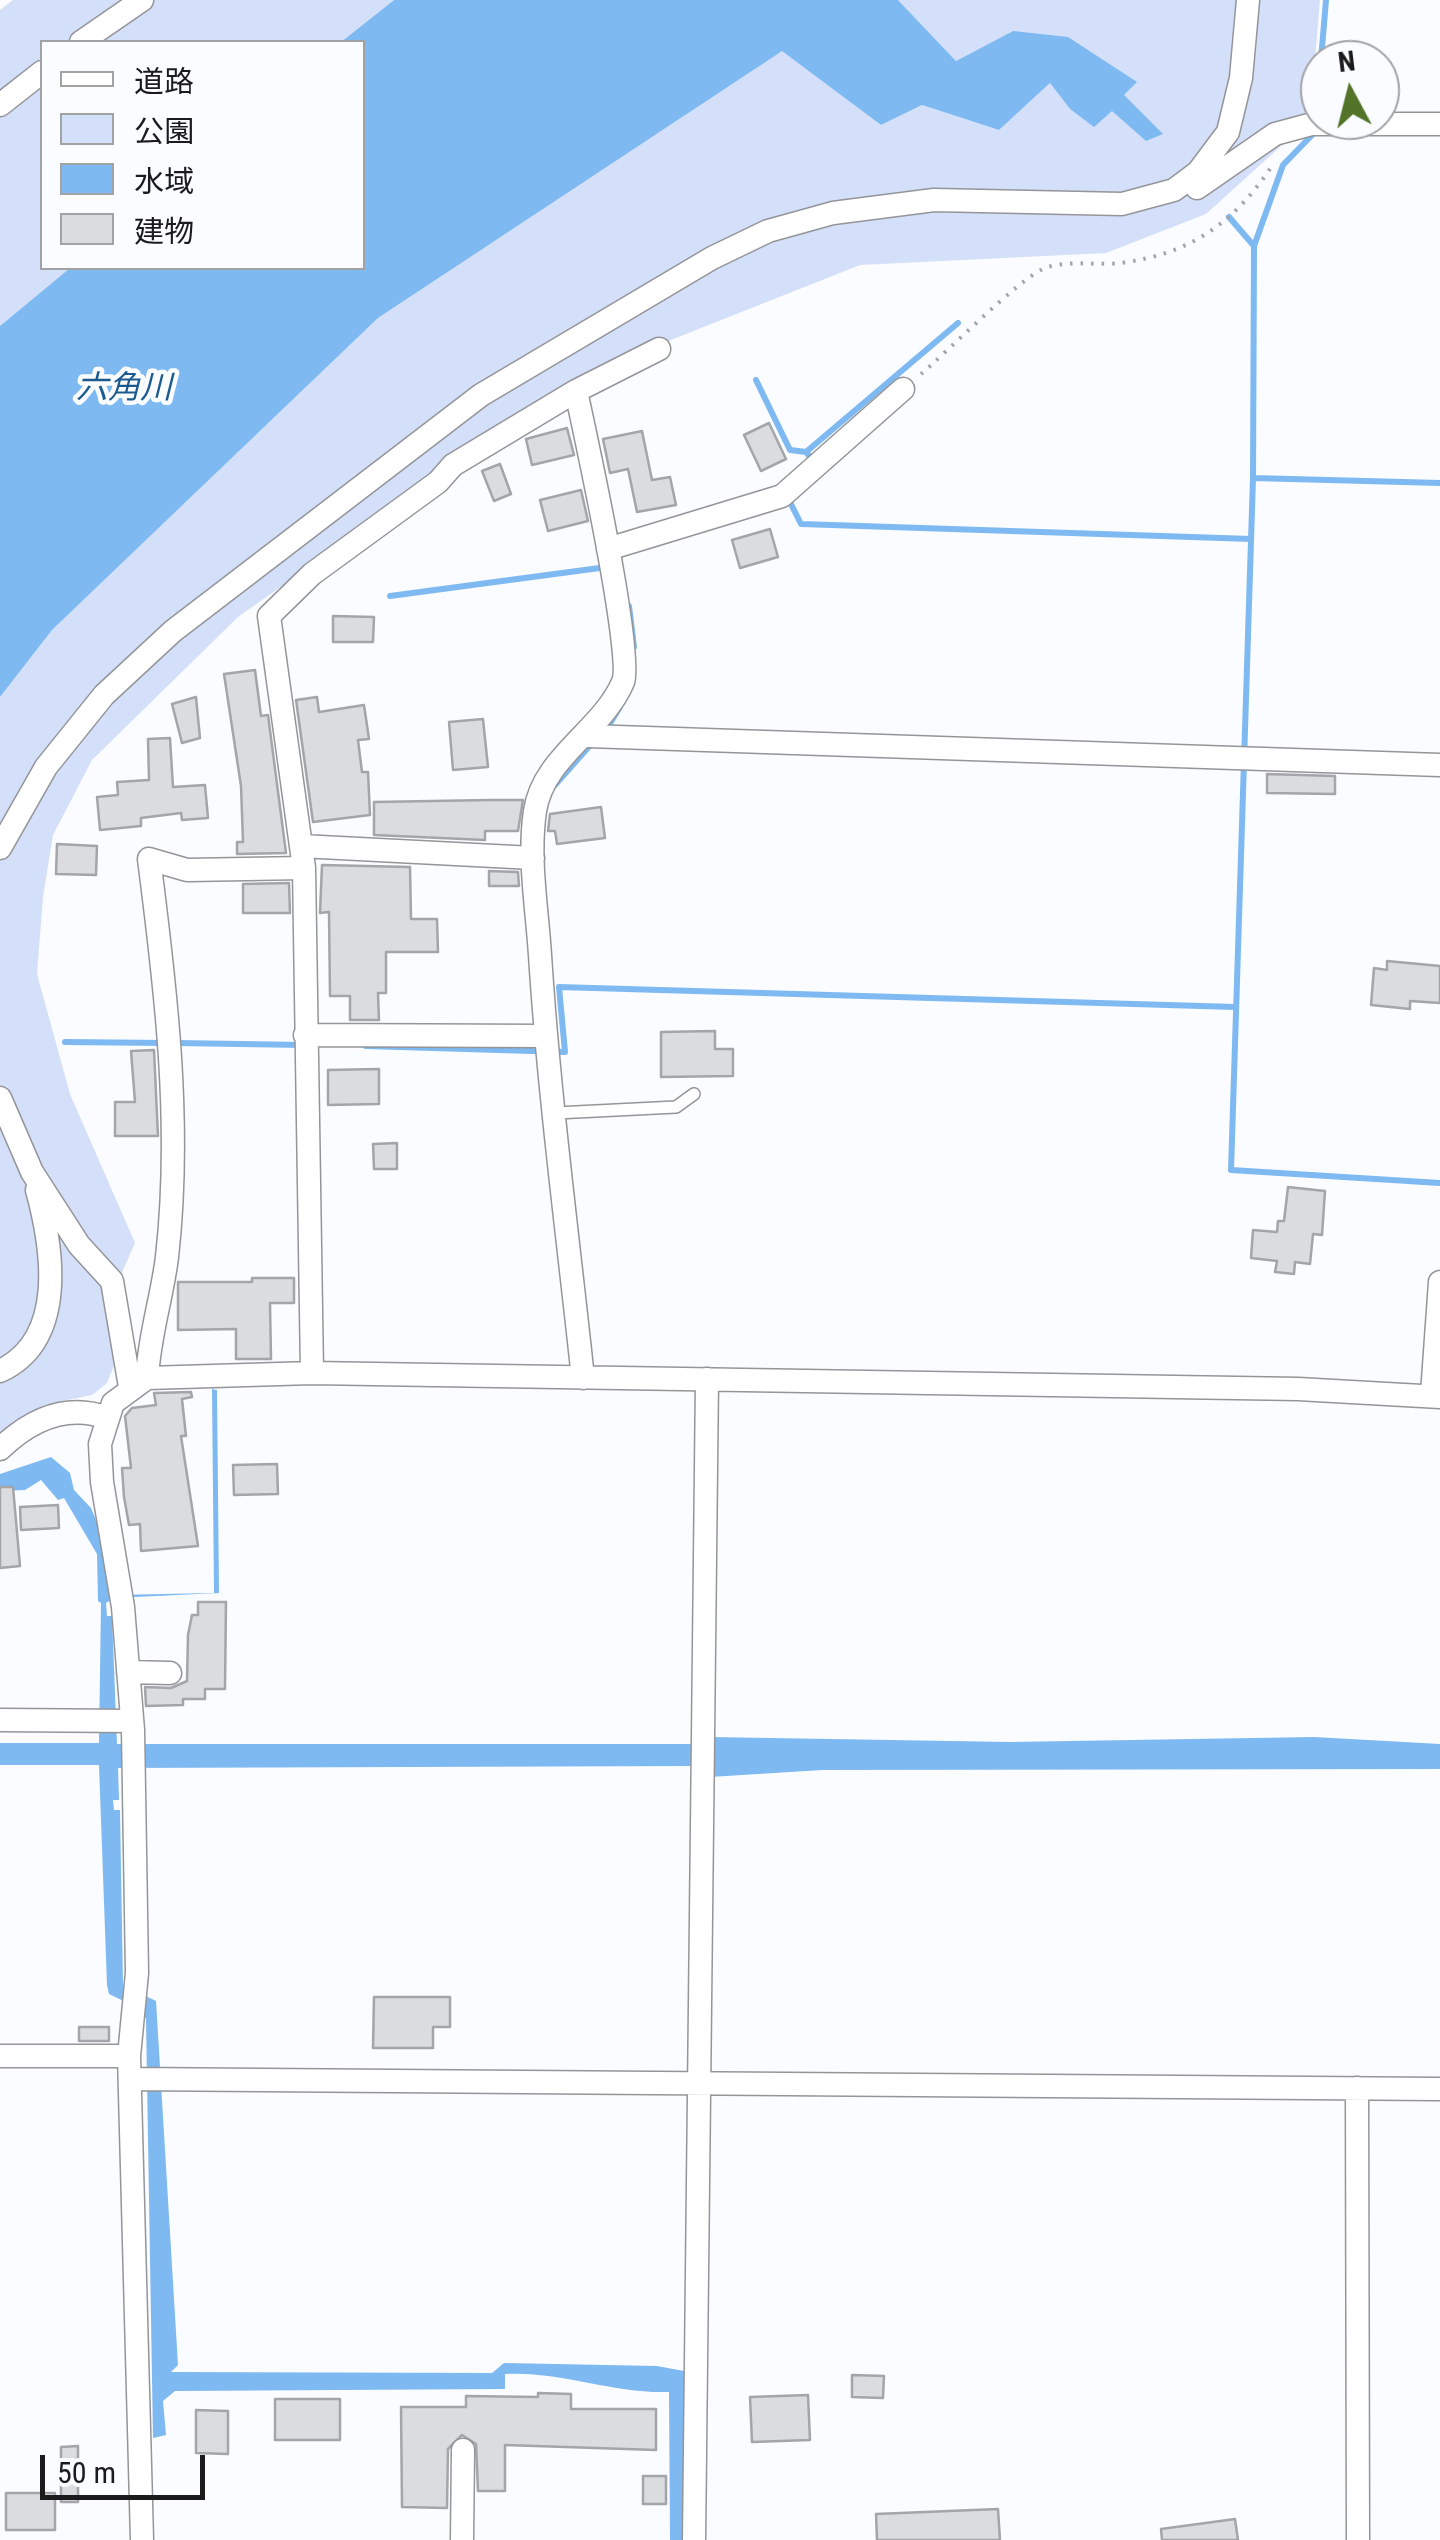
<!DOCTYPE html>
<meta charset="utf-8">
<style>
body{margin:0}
#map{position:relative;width:1440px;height:2540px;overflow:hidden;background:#fafcff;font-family:"Roboto Condensed","Noto Sans JP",sans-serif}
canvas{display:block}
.legend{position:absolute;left:40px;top:40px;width:325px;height:230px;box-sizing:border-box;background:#fafcff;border:2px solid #a1a2a4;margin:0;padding:12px 18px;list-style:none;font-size:30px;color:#1b1b1c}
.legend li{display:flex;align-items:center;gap:20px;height:50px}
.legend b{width:50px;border:2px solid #a1a2a4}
.north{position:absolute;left:1300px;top:40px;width:100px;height:100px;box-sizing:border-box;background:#fafcff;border:2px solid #a1a2a4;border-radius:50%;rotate:353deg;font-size:28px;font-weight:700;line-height:40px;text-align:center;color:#1b1b1c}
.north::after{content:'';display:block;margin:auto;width:35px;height:45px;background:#537329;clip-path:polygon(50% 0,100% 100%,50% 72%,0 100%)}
.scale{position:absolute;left:40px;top:2455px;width:165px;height:45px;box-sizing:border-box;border:5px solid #1b1b1c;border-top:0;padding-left:12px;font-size:30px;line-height:35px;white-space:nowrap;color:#1b1b1c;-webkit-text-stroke:8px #fafcff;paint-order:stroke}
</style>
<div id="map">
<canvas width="1440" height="2540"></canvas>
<ul class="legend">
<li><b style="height:12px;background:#fff"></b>道路</li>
<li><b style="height:28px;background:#d4dff9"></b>公園</li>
<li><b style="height:28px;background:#7eb9f1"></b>水域</li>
<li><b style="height:28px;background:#dadcdf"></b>建物</li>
</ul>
<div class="north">N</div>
<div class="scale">50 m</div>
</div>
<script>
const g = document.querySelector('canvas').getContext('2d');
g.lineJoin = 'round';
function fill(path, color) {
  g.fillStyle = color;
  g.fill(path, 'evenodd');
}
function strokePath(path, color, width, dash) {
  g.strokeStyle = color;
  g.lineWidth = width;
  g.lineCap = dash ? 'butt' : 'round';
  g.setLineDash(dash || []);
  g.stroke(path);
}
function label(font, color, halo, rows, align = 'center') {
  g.font = font + ' "Roboto Condensed","Noto Sans JP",sans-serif';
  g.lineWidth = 9;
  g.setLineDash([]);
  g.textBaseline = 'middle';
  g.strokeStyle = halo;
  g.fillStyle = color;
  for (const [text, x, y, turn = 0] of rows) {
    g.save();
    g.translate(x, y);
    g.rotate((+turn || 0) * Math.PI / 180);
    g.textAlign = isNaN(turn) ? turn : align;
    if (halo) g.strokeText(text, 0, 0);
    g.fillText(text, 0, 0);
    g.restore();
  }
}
const green = new Path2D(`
 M13,0h381l-53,42h-299v226h28l-70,58v-316z
 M898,0h422l-9,107 -8,19 -97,88 -100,39 -246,12 -285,113 -337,239 -146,143 -39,75 -10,62 -6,77 33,120 65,149 -27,61 11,49 -12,30 -15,12 -30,6 -62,31v-735l52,-67 326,-312 404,-268 99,75 41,-20 77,25 51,-47 20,26 24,17 42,-43 -123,-52 -57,30z`);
const water = new Path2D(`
 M394,0h504l58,61 57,-30 55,6 69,45 -13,13 39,39 -17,7 -34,-30 -18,16 -24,-18 -20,-26 -51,47 -77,-25 -41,20 -99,-74 -404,267 -326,312 -52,67v-371l70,-58h292v-226h-21z
 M212,1389l5,1 2,203 -105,5 -8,5 1,13h5l5,128h576l17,-7 300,5 304,-5 126,7v25l-618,1 -112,7 -17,-11 -575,2 1,32h-6l1,10h6l3,175 33,16 22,364 -7,7 321,1 12,-10 153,3 27,5v169h-14l-1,-148c-55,2 -108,-21 -164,-18v15l-330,2 -12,10 3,34 -13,3 -7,-419 -4,-9 -33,-16 -2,-9 -8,-220h-99v-22h99l2,-140 -3,-2 -1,-47 -33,-56 -6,2 -17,-20 -16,10 -25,1v-17l51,-17 19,16 4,17 17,18 14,33 8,54 101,-2z`);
const stream = new Path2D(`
 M1321,60l5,-60
 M1317,100l3,-35
 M1229,217l25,29 -1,232 -22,692 209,13
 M1254,246l29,-81 30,-31
 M756,380l34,70 16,2
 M815,463l-9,-11 152,-129
 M1253,478l187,5
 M788,498l13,26 450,15
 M390,596l217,-29
 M629,606l5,41
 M606,730l14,-23
 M555,785l38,-43
 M65,1042l99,1
 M176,1043l128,2
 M366,1046l199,6 -6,-65 676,20`);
const building = new Path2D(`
 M769,423l17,36 -25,12 -17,-36z
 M567,428l7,27 -42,10 -6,-26z
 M642,431l10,49 18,-3 6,28 -39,7 -9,-43 -18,4 -7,-34z
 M500,464l11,30 -17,7 -12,-30z
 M581,490l7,31 -40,10 -8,-31z
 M770,529l8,28 -38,11 -8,-28z
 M333,616l41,1 -1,25h-40z
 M255,670l6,46 7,-1 18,138 -49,1v-12h6l-2,-56 -17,-112z
 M196,697l4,41 -18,5 -10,-39z
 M317,697l2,15 45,-7 5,34 -11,1 4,32h6l2,43 -57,7 -17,-122z
 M483,719l5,48 -35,3 -4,-48z
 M170,738l3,49 32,-2 3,33 -26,2 -1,-7 -40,5v8l-41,4 -3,-33 21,-2 -1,-13 32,-2 -1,-41z
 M1267,774l68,2v18l-68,-1z
 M490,800h33l-5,31h-33v9l-111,-5v-33z
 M601,807l4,31 -48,6 -2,-13h-7l2,-17z
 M57,844l40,2 -1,29 -40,-1z
 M322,865l88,2 1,52h26l1,33h-52v41h-8l1,27h-29v-24h-20l-1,-84 -9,1z
 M489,871l29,1 1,14h-30z
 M289,883l1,30h-47v-29z
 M1387,961l53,5v37l-30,-2v8l-39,-4 3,-37 13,2z
 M715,1031v18h18v27l-72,1v-45z
 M154,1050l4,86h-43v-34h20l-4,-51z
 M379,1069v35l-51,1v-35z
 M397,1143v26h-23l-1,-25z
 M1288,1187l37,4 -3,44 -9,-1 -3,30 -15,-2 -1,12 -19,-2 2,-11 -26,-3 2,-28 24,2 1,-11h6z
 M252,1278h42v25h-24l1,56h-35v-30l-58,1v-48h74z
 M191,1392l1,5 -10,2 4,37h-5l17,110 -57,5 -1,-27 -11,1 -5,-28 -2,-29h9l-6,-52 7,-8 24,-3 -2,-12z
 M277,1464l1,30 -44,1 -1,-30z
 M0,1487h13l7,79 -20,2z
 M58,1505l1,23 -38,2 -1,-23z
 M198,1602h28l-1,87h-20v10h-22v6l-37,1 -1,-19 26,1 16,-7 1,-46 4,-20h6z
 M374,1997h76v30h-17v21h-60z
 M79,2027h30v14h-30z
 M852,2375l32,1 -1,22 -31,-1z
 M538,2393l33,1v15h85v41l-151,-5v46h-27l-2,-47 -14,-9 -14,14 -1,59 -45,-1 -1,-100h65v-11l72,1z
 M808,2395l2,45 -58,2 -2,-45z
 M275,2399h65v41h-65z
 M196,2410l32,1v43l-32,-1z
 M78,2446v56h-17v-55z
 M643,2476h23v28h-23z
 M6,2493h49v37h-49z
 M998,2509l2,31h-123l-1,-26z
 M1235,2519l3,21h-76l-1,-11z`);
const path = new Path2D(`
 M921,374c26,-22 97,-94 122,-105 23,-10 53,-3 77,-6 72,-9 115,-41 154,-100`);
const service = new Path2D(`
 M556,1113l120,-6 18,-13`);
const minor = new Path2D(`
 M81,42l61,-42
 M0,105l42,-33
 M1197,188l78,-54 37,-10h128
 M576,391c9,42 58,265 47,291 -21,49 -80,75 -88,129 -7,47 2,97 5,144 9,141 28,282 43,423
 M608,549l174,-53 121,-107
 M588,736l852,29
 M301,846l232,12
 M0,848l46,-81 58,-72 69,-64 308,-236 231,-137 56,-27 65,-18 101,-13 188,4 52,-14 24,-18 30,-40 13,-54 7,-78
 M305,1035l240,1
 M0,1098l32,74 47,73 33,36 18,106
 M0,1371c67,-31 53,-122 37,-181
 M312,1373l-8,-505 -35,-252 43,-42 126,-92 15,-17 123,-74 83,-42
 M147,1378c2,-42 15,-80 20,-121 15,-132 -1,-267 -18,-398l38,11 117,-2
 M1432,1394l8,-112
 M0,1449c31,-30 67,-46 108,-31
 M128,1672l42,1
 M0,1720l132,1
 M0,2056h129
 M131,2079l1309,10
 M1357,2088l1,452
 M142,2540l-13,-484 8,-83 -4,-243 -10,-123 -21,-125 -2,-38 13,-41 34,-25 165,-5 986,16 142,8
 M462,2540l1,-90
 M694,2540l13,-1161`);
const waterNames = [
 ["六角川",124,390]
];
fill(green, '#d4dff9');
fill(water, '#7eb9f1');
strokePath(stream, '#7eb9f1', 6);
fill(building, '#dadcdf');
strokePath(building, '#a4a5a8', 2.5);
strokePath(service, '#949599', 14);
strokePath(minor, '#949599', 25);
strokePath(path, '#a3a4a7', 4, [2.5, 8]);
strokePath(service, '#fff', 11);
strokePath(minor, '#fff', 22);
label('italic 32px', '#1c5a8e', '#fafcff', waterNames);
</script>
